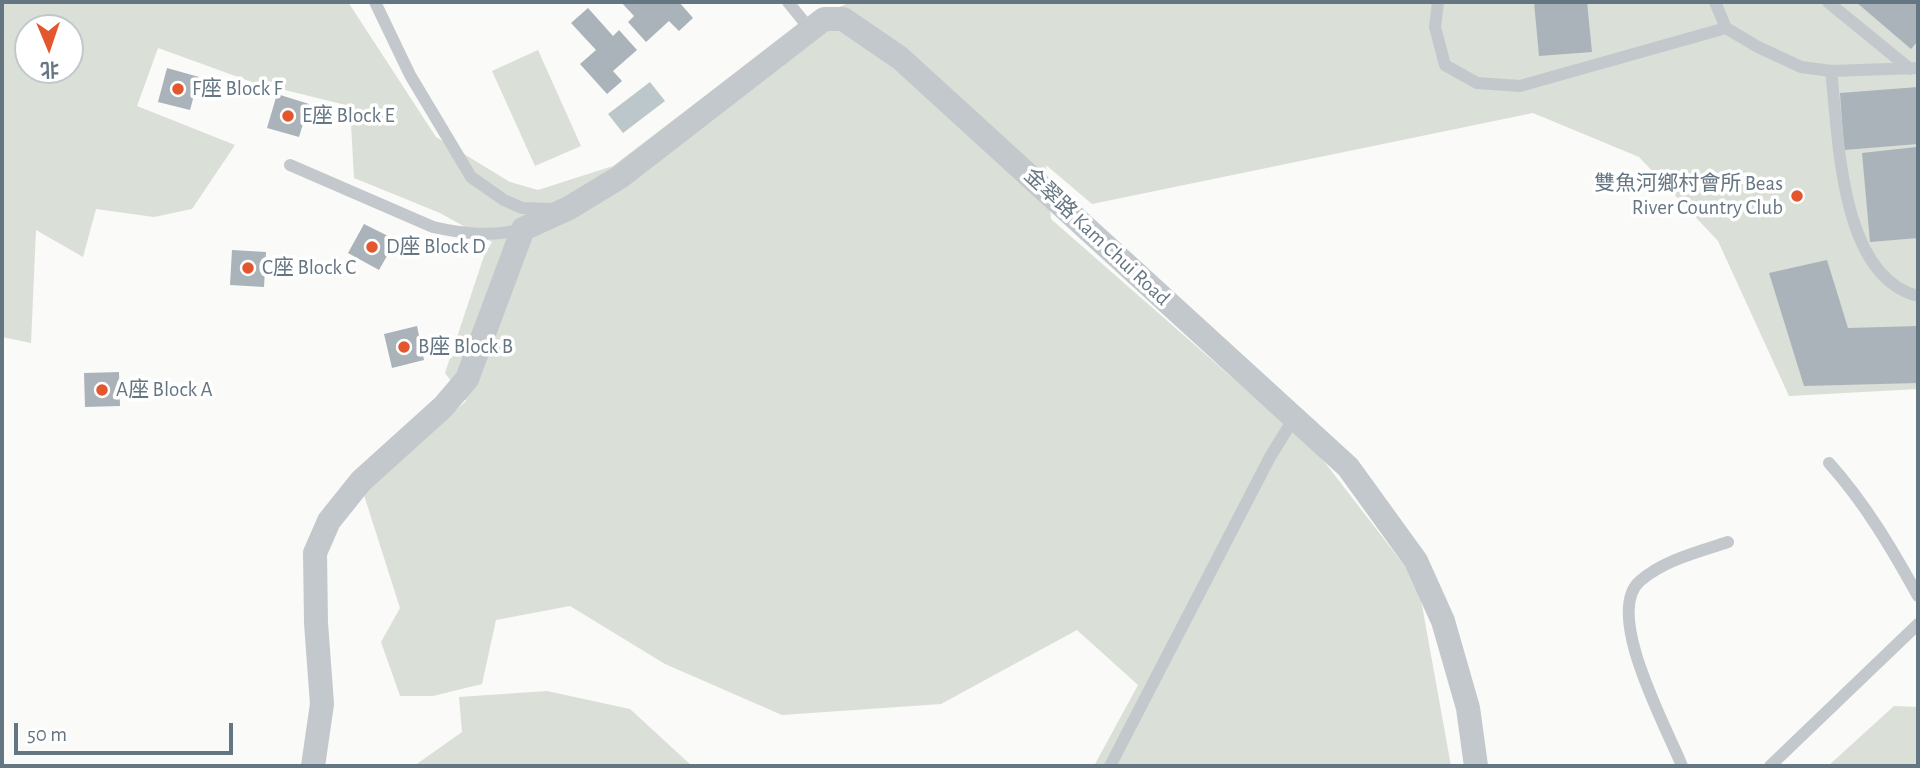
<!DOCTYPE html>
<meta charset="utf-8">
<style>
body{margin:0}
#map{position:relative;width:1920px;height:768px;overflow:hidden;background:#fafaf8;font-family:"Alegreya Sans","Noto Sans SC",sans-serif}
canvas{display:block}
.frame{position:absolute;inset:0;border:4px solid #657683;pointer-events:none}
.north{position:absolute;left:14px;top:14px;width:70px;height:70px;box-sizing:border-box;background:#fff;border:2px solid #c1c8cd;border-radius:50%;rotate:178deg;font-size:19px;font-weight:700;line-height:28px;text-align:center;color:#657683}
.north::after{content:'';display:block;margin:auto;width:24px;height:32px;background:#e4572e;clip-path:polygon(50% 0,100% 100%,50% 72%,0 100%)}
.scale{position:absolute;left:14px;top:723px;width:219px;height:32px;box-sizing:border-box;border:4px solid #657683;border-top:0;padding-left:9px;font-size:21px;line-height:24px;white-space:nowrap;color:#657683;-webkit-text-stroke:5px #fff;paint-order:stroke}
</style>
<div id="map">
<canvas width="1920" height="768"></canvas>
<div class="frame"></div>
<div class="north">北</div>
<div class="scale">50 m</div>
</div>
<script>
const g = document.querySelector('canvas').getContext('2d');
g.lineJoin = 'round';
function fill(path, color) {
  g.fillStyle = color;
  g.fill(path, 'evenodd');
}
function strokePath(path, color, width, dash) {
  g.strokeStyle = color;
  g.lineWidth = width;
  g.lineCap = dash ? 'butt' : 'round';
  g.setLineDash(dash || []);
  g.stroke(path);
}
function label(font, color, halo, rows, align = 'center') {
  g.font = font + ' "Alegreya Sans","Noto Sans SC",sans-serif';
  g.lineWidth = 7;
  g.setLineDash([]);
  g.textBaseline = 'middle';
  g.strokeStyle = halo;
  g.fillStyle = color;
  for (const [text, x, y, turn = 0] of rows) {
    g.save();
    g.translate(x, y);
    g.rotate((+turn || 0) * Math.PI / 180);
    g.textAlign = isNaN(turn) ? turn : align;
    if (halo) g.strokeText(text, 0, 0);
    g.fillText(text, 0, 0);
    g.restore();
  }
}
const green = new Path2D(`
 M2,2h346l88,135 74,45 28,8 75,-24 186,-142 52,-22h1067v387l-129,7 -71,-155 -79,-84 -106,-44 -441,91 -46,-39 5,54 265,232 102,132 33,183h-357l44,-81 -61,-55 -136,74 -159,11 -117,-51 -95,-58 -74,14 -14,64 -49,12h-33l-19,-54 19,-34 -37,-116 103,-91 -21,-28 39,-117 8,-14 -52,-29 -86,-35 -4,-72 -98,-24 -94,-34 -21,58 98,39 -43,64 -38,8 -58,-8 -13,48 -47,-27 -5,113 -29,-6zM28,28h42v42h-42z
 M538,50l43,96 -46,20 -43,-95z
 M547,691l83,18 62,57h-278l48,-34 -3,-35z
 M1894,706l24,1v59h-90z`);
const water = new Path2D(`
 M650,82l15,19 -42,32 -15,-19z`);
const building = new Path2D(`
 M621,2h58l14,16 -14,13 -10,-10 -23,21 -18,-20 6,-6z
 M1534,2h53l5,50 -53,4z
 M1856,2h62v39l-7,8z
 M588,8l25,28 6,-6 18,20 -24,21 9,10 -15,13 -27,-30 16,-14 -25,-27z
 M167,68l32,9 -9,33 -32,-8z
 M1918,87v57l-74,6 -4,-57z
 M277,94l32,10 -10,33 -32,-9z
 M1916,147l2,91 -48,4 -8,-89z
 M364,224l32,16 -17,30 -31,-17z
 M232,250l34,2 -2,35 -34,-2z
 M1827,260l21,68 70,-2v57l-114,3 -35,-113z
 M417,326l7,34 -32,8 -8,-34z
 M119,372l1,34 -35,1 -1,-34z`);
const service = new Path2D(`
 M375,2l35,73 61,102 33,23 18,8 29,1
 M788,2l21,26
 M1438,2l-3,25 10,38 32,18 43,3 206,-58
 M1715,2l11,26 32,19 43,20 30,4 87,-3
 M1828,2l82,67
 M1831,71c8,66 8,205 87,225
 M290,165l143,62c31,7 59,10 90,2
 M1829,463c36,40 63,86 89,133
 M1110,766l160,-309 24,-39
 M1682,766c-15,-38 -79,-153 -42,-185 24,-21 58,-29 88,-39
 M1770,766l148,-142`);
const minor = new Path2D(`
 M313,766l9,-62 -6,-81 -1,-70 14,-32 32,-40 82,-74 24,-28 56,-150 46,-21 51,-31 204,-158h19l57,39 448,409 68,94 27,60 25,87 8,58`);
const markers = [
 [178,89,7,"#e4572e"],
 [288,116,7,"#e4572e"],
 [1797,196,7,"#e4572e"],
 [372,247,7,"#e4572e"],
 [248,268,7,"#e4572e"],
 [404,347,7,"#e4572e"],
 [102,390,7,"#e4572e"]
];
const poiNames = [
 ["F座 Block F",192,89],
 ["E座 Block E",302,116],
 ["雙魚河鄉村會所 Beas",1783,184,"right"],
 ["River Country Club",1783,208,"right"],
 ["D座 Block D",386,247],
 ["C座 Block C",262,268],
 ["B座 Block B",418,347],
 ["A座 Block A",116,390]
];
const streetNames = [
 ["金翠路 Kam Chui Road",1097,237,43]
];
fill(green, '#dadfd7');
fill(water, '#bbc7cb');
fill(building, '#aab3b9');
strokePath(service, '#c3c8cc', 12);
strokePath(minor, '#c3c8cc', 24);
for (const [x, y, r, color] of markers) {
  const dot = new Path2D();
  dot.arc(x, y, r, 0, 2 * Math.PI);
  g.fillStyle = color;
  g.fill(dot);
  strokePath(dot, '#fff', 2.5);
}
label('21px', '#657683', '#fff', poiNames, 'left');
label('21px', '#657683', '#fff', streetNames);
</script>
